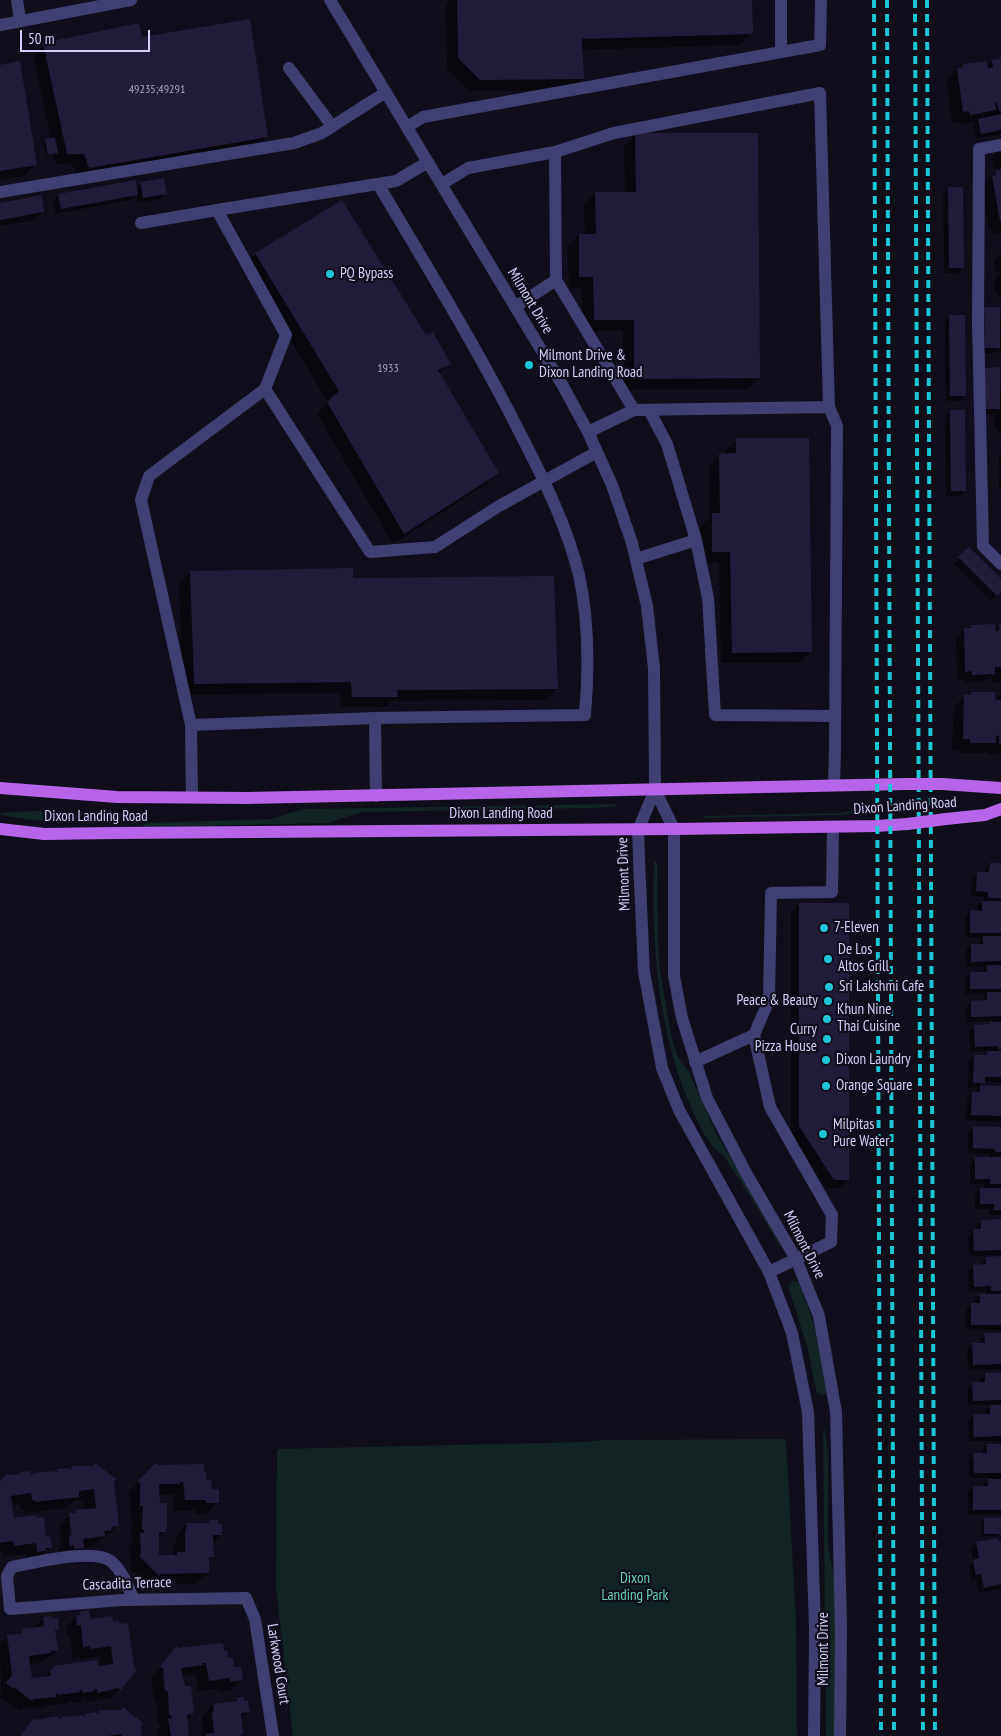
<!DOCTYPE html>
<style>
body{margin:0}
#map{position:relative;width:1001px;height:1736px;overflow:hidden;background:#100e1b;font-family:"PT Sans Narrow",sans-serif}
canvas{display:block}
.scale{position:absolute;left:20px;top:30px;width:130px;height:22px;box-sizing:border-box;border:2px solid #d3cff8;border-top:0;padding-left:6px;font-size:15px;line-height:18px;white-space:nowrap;color:#d3cff8;-webkit-text-stroke:4px #100e1b;paint-order:stroke}
</style>
<div id="map">
<canvas width="1001" height="1736"></canvas>
<div class="scale">50 m</div>
</div>
<script>
const g = document.querySelector('canvas').getContext('2d');
g.lineJoin = 'round';
function fill(path, color) {
  g.fillStyle = color;
  g.fill(path, 'evenodd');
}
function strokePath(path, color, width, dash) {
  g.strokeStyle = color;
  g.lineWidth = width;
  g.lineCap = dash ? 'butt' : 'round';
  g.setLineDash(dash || []);
  g.stroke(path);
}
function label(font, color, halo, rows, align = 'center') {
  g.font = font + ' "PT Sans Narrow",sans-serif';
  g.lineWidth = 4.5;
  g.setLineDash([]);
  g.textBaseline = 'middle';
  g.strokeStyle = halo;
  g.fillStyle = color;
  for (const [text, x, y, turn = 0] of rows) {
    g.save();
    g.translate(x, y);
    g.rotate((+turn || 0) * Math.PI / 180);
    g.textAlign = isNaN(turn) ? turn : align;
    if (halo) g.strokeText(text, 0, 0);
    g.fillText(text, 0, 0);
    g.restore();
  }
}
const green = new Path2D(`
 M615,804l2,2 -22,2 -233,4 -35,11 -182,4 -2,-1 2,-3 127,-4 31,-10z
 M872,806l1,6 -35,3 -133,3 -2,-2 137,-3z
 M35,811c20,-1 45,2 61,13l-64,-4 -32,-5v-2z
 M655,861l2,3 1,78 2,29 12,69 6,17 11,15 28,63 39,64 26,49 -3,-3c-17,-30 -35,-59 -54,-87 -3,-5 -8,-7 -11,-10 -4,-5 -8,-11 -11,-16 -44,-82 -52,-179 -49,-270z
 M792,1281h5l3,3 15,44 12,65 -4,2 -5,-2 -2,-3 -8,-40 -19,-61v-3z
 M825,1429l3,23v92l6,35 4,157h-12l-3,-306z
 M786,1439l10,181 1,116h-504l-17,-148 1,-139 308,-7 18,-2z`);
const shadow = new Path2D(`
 M450,0h301v33l-11,12 -159,5 2,29 -12,11 -102,1 -22,-22 -1,-64z
 M141,38l126,98 -11,12 -178,31 -5,-14 -17,-1 -2,-9 -8,1 -3,-14 8,-3 -18,-83 11,-12z
 M1001,60v74l-25,4 -3,-13 4,-3 -18,3v-3l-7,1 -6,-42 11,-12 7,-4 22,2 7,-6z
 M0,66l36,98 -12,12 -24,4z
 M635,135l124,243 -11,11 -125,1v-59h-40l-1,-43h-13l-1,-41 11,-12h6l-1,-31 11,-11h30l-1,-47z
 M997,151h4v17l-7,1 -2,-12z
 M1001,172v61l-9,2 -1,-5h-2l-8,-41 14,-16z
 M141,184l24,10 -5,5 -22,4 -2,-8 -5,5 -76,14 -2,-13 5,-6 78,-6z
 M949,189l14,79 -5,5h-14l-1,-79z
 M0,205l43,6 -8,9 -35,6z
 M1001,253v45h-3v-5h-4v-14l7,-7h-6l-1,-12z
 M256,254l170,83 23,26 -10,11 59,99 -12,11 -93,60 -76,-130 11,-12 -83,-137z
 M979,314l19,6 3,-2v16h-3v5l3,-2v16h-2v-6l-6,6h-13z
 M950,316l15,79 -6,6h-13l-1,-79z
 M1001,389v45h-3v-5h-4v-14l1,-1h-15z
 M951,412l14,78 -5,6h-14l-1,-79z
 M737,440l74,211 -11,12h-79l-2,-100h-18v-37l9,-9 -1,-51 11,-11h5v-4z
 M1001,454v16h-2v-14z
 M1001,473v16l-2,-1v-13z
 M969,549l32,32v9l-10,10 -37,-36z
 M190,572l162,8 205,109 -11,11 -154,1 -7,6h-44l-1,-14 -157,2 -4,-112z
 M999,625h2v57l-9,1 -1,-7 -6,6h-21v-3l-7,1 -1,-42 9,-9h4l3,-3 22,4z
 M972,693l22,8 7,-7v60h-13v-5l-4,4h-25v-3h-7l2,-43 11,-11h4z
 M990,864l11,1v217h-17l-4,4 21,1v35l-35,-2 1,-21 6,-6h2l5,-6 -12,1 1,-26 5,-6h10l5,-5 -19,1 -1,-21 6,-5h13l5,-5 -27,1v-15l5,-5h11v-3l5,-5h-22v-15l6,-6h11v-2l5,-5 -21,1v-17l5,-5h7v-2l5,-5 -18,-1v-20l5,-5h7v-5l6,-6 1,-4 -13,-1 1,-17 5,-6 8,1v-4z
 M800,904l48,276 -8,8h-14l-35,-54v-222z
 M974,1128h27v87h-12v-6h-14v-14l5,-6h5v-5h-15v-20l5,-6h15v-4l-22,-1v-20z
 M981,1221h20v34l-32,1 -1,-20 8,-5v-4z
 M986,1258h15v72h-35v-20l6,-6h3v-3l6,-6h5v-4l-17,1 -1,-21 5,-5h8v-2z
 M985,1334h16v35l-33,1 -1,-20 6,-6h7v-4z
 M1001,1373v68h-32l-1,-20 6,-5 11,-1v-4l7,-6h-24v-16l5,-6h7v-4l5,-5z
 M988,1445h13v70h-33v-22l5,-5h10v-3l7,-7h-21v-19l5,-5h8v-3z
 M156,1464l49,17 13,21 -12,12h-11v-4l-21,1 -1,-18 -5,2h-9l6,36 -7,7v19l16,-1v-13l2,-2v-5l11,-12h20l4,-3 6,4 4,10 -9,8v13l-5,5 1,12 -12,11h-48l-1,2 -18,-18 2,-2 -2,-20 5,-6h-3l1,-24h-2v-21l-2,-2z
 M72,1467l40,15 5,44 -11,11 -4,1 -10,9 -10,1 -11,11 -12,-3 -1,-8 3,-3 -2,-19 11,-11 3,-1 3,-2 8,-1 -1,-11 -9,1 -7,7 -43,5v-3h-3l-1,-6 -9,1 2,14 32,19 5,9 -11,12 -12,4 -1,-9 -23,2 -1,-4h-2v-70l7,-7 23,3 4,-4h20l4,-4 12,-1zM69,1520h2l3,21 -3,1z
 M985,1519l14,14 -2,3h-15v-15z
 M996,1539l1,4 4,2v41l-2,3 -21,3 -2,-13 -5,1 -2,-14 4,-5 -2,-13 5,-5z
 M80,1613l9,8 22,-3 9,71 -11,11 -3,-2 -20,5 -1,-5 -3,4 -10,1 -1,-3 -3,3 -21,3v-2l-3,4 -22,1 -2,2 -18,-13 -2,1 1,-11 -1,-44 7,-8 10,-1 5,-5 11,-1 11,-11 14,11 -4,3 3,18 -12,11 -16,4 2,15 12,-2 11,-10 47,-1 -1,-11 -20,3 -1,-3 -6,2 -3,-22h-3l-2,-8z
 M176,1648l47,4 18,28 -11,11 -11,1 -1,-3 -20,2 -3,-17 -13,3 10,37 -6,6 2,16h-30l-1,-5 4,-4 -1,-2h-2l-1,-23h-3l-2,-22 -2,-1z
 M236,1699l7,4 6,8 -9,8 2,15 -2,2h-38v-20l11,-11 20,-2z
 M100,1712l40,14 1,10h-122l15,-16 24,2 3,-4 21,1 3,-4 11,1z`);
const building = new Path2D(`
 M457,0h295l1,34 -171,5 2,40 -104,1 -22,-22z
 M250,19l18,118 -179,31 -5,-14h-17l-24,-111 96,-20 3,14z
 M1001,58v53h-2l-2,-8h-2l1,7 -26,5 -1,-4 -6,1 -6,-44 6,-1v-3l23,-3 2,7 5,-1 -1,-7z
 M20,61l17,104 -37,6v-106z
 M1001,114v16l-20,4 -3,-15z
 M635,133h123l2,245 -126,1v-59h-40l-1,-43h-14v-43h17l-1,-42h41z
 M55,137l3,16 -10,2 -3,-16z
 M1001,170v51h-1l-8,-45 4,-1 -1,-4z
 M164,178l3,16 -24,4 -3,-16z
 M136,180l2,15 -77,14 -3,-15z
 M948,187h15l1,81h-15z
 M42,195l2,17 -44,8v-17z
 M342,200l84,135 7,-3 18,32 -13,6 61,103 -95,61 -77,-132 12,-11 -84,-138z
 M984,307h16v41h-15z
 M949,315h16l1,81h-16z
 M1000,367v42h-15v-41z
 M950,410h15l1,81h-15z
 M736,438h73l3,214 -80,1 -2,-101h-18v-39h8l-1,-59 17,-1z
 M969,547l32,32v13l-4,4 -39,-39z
 M353,568v10l201,-2 4,113 -161,1 1,7h-46l-1,-15 -157,2 -4,-113z
 M995,624l1,7h3v-7h2v43h-6v7l-23,1v-4l-7,1 -1,-44h7v-3z
 M971,692h24v8h6v44h-2v-8l-3,-1v8h-26v-4h-7l1,-44h7z
 M990,863h11v35h-13v-6l-12,-1 1,-19h12z
 M982,901h19v32h-31v-23l12,1z
 M799,903h50v277h-15l-35,-54z
 M983,936h18v25l-30,1v-18h12z
 M987,965h14v24h-31v-17h17z
 M987,992h14v24l-30,1v-16l16,-1z
 M990,1022h11v27h-3v-3l-23,1 -1,-22 16,-1z
 M987,1051h14v26h-16v6h-12l1,-28h13z
 M980,1085l21,1v30l-30,-1 1,-23h8z
 M973,1126l28,1v25h-6v-3l-22,-1z
 M975,1157h26v27h-11v-5h-15z
 M980,1188h21v22h-7v-6h-14z
 M1001,1219v31l-27,1 -1,-22h8v-9z
 M1001,1256v35h-10v-5l-17,1 -1,-22 13,-1v-7z
 M980,1294h21v31h-30v-22h9z
 M984,1333h17v31l-28,1 -1,-22h13z
 M1001,1372v28l-28,1 -1,-19h13v-9z
 M990,1405h11v31l-27,1 -1,-23h17z
 M987,1444h14v29h-27l-1,-20h14z
 M95,1463l21,16 -2,3 5,44 -8,1v3l-7,1 1,5 -22,3 1,9 -10,1v-4l-4,1 -1,-10 3,-1 -3,-22h7v-3l20,-2 -2,-19 -15,2v6l-44,5v-2h-3l-1,-7 -20,3 3,22 22,-3 1,3 7,-1 2,20 4,-1 2,12h-6v3l-9,1 -1,-9 -22,3 -1,-5 -13,2v-61l6,-8 3,1 11,-1v-2l11,-1v4h2v-2l22,-2v2l3,-1 -1,-3 12,-1 3,2 -1,-4h22z
 M156,1463l2,2 46,-1v8h2v7l5,1 1,9h7v14h-13v-3h-21l-2,-18h-3v2h-21l1,19h7v26h-1v3h-7v23h18v-3h8v-21h1l1,-8h23v-3l8,-1v5h4v11h-9l1,22h-5v16l-48,1 -2,2 -20,-20 2,-2 -1,-21h4v-3l-2,-1 1,-23h-3v-23l-2,-2z
 M988,1479h13v31h-28v-24h15z
 M984,1518h17v16h-17z
 M997,1538l1,3h3v43l-17,4 -3,-14 -5,1 -3,-15 6,-2 -3,-16z
 M89,1610l1,9 22,-3 1,6 6,-1 1,3 8,-1 6,44 3,2 -16,21 -3,-2 -21,5v-4h-3v2l-11,2 -1,-3h-2v2l-22,3v-2l-2,1v3l-22,2 -2,2 -18,-14 -1,2 -7,-6 6,-8 -5,-40 15,-2v-4l22,-3 -1,-9 9,-1v3l6,-1 1,11 -4,1 3,20 -7,1v2l-22,3 3,22 19,-2 -1,-7h3v-3l44,-6 1,6 15,-2 -2,-18 -20,3 -1,-3 -7,1 -2,-22 -4,1 -1,-10 4,-1 -1,-3z
 M223,1643l1,8 3,-1 1,8h5l1,9h7l2,13 -13,2 -1,-4 -20,3 -3,-18h-4l1,2 -22,3 4,18h6l3,25h-1v3l-6,1 2,21h-18l-3,-17 4,-1 -1,-3h-2l-1,-24h-3l-2,-22 -3,-2 16,-21 3,2z
 M244,1697v4h4l2,11 -9,1 2,21 -4,2h-33v-2l8,-1 -2,-21 2,-1 -1,-7 24,-3 -1,-3z
 M123,1707l21,17 -3,2 1,10h-20v-2l-15,2h-87l14,-18 2,2 22,-4 1,3h2v-2l22,-2v2h2v-3l12,-2v2h2v-4h22z`);
const minor = new Path2D(`
 M17,0l3,20
 M330,0l233,386 25,46 24,53 20,58 15,63 7,62 1,122 -17,40 1,30 5,112 18,96 17,42 90,162 23,61 16,79 7,217 -1,107
 M781,0v52
 M0,25l131,-25
 M289,68l43,58
 M407,127l16,-10 397,-72 1,-45
 M1001,145l-22,4 -1,174 5,223 18,18
 M555,152l59,-19 206,-40 9,314 -195,3 -78,-130
 M428,162l-32,19 -179,29 69,125 -21,54 105,163 65,-5 64,-41 98,-54
 M442,184l26,-16 87,-16 1,128 -41,27
 M0,192l294,-49 28,-10 64,-41
 M141,223l76,-13
 M265,389l-116,87 -8,24 50,225 184,-7 210,-3c4,-46 4,-94 -6,-140 -12,-49 -35,-95 -58,-140 -43,-86 -94,-168 -143,-251
 M829,407l8,19 -2,322 -1,37
 M649,410l18,34 29,96 12,58 7,117 120,1
 M588,432l46,-22
 M636,559l60,-19
 M375,718l1,78
 M191,725l1,72
 M655,790l19,39v147l8,42 25,80 39,75 50,86 23,57 17,96 5,219 -1,105
 M695,1062l59,-27
 M769,1272l62,-30 1,-27 -62,-108 -16,-72 15,-35 2,-107 61,-1 1,-65
 M134,1600c-6,-13 -11,-28 -22,-38 -17,-15 -79,1 -100,5l-5,9 3,33 112,-9c41,-1 83,-1 124,-2l9,21 18,117`);
const major = new Path2D(`
 M942,784l59,4
 M0,788l117,9 131,1 658,-14
 M946,819l39,-4 16,-6
 M0,829l44,5 71,-1 559,-4 203,-3 30,-2`);
const rail = new Path2D(`
 M874,0l7,1736
 M887,0l7,1736
 M915,0l8,1736
 M927,0l8,1736`);
const majorBridge = new Path2D(`
 M906,784h36
 M907,824l39,-5`);
const markers = [
 [330,274,5,"#1dc6d6"],
 [529,365,5,"#1dc6d6"],
 [824,928,5,"#1dc6d6"],
 [828,959,5,"#1dc6d6"],
 [829,987,5,"#1dc6d6"],
 [828,1001,5,"#1dc6d6"],
 [827,1019,5,"#1dc6d6"],
 [827,1039,5,"#1dc6d6"],
 [826,1060,5,"#1dc6d6"],
 [826,1086,5,"#1dc6d6"],
 [823,1134,5,"#1dc6d6"]
];
const numberNames = [
 ["49235;49291",157,90],
 ["1933",388,369]
];
const poiNames = [
 ["PQ Bypass",340,274],
 ["Milmont Drive &",539,356],
 ["Dixon Landing Road",539,373],
 ["7-Eleven",834,928],
 ["De Los",838,950],
 ["Altos Grill",838,967],
 ["Sri Lakshmi Cafe",839,987],
 ["Peace & Beauty",818,1001,"right"],
 ["Khun Nine",837,1010],
 ["Thai Cuisine",837,1027],
 ["Curry",817,1030,"right"],
 ["Pizza House",817,1047,"right"],
 ["Dixon Laundry",836,1060],
 ["Orange Square",836,1086],
 ["Milpitas",833,1125],
 ["Pure Water",833,1142]
];
const streetNames = [
 ["Milmont Drive",530,301,59],
 ["Dixon Landing Road",905,806,-4],
 ["Dixon Landing Road",501,814],
 ["Dixon Landing Road",96,817],
 ["Milmont Drive",624,874,-92],
 ["Milmont Drive",804,1245,63],
 ["Cascadita Terrace",127,1584,-2],
 ["Milmont Drive",824,1649,-90],
 ["Larkwood Court",278,1664,81]
];
const parkNames = [
 ["Dixon",635,1579],
 ["Landing Park",635,1596]
];
fill(green, '#122423');
fill(shadow, '#0007');
fill(building, '#221c3a');
strokePath(minor, '#403f74', 12);
strokePath(major, '#b664ea', 12);
strokePath(rail, '#1dc6d6', 4, [8, 6]);
strokePath(majorBridge, '#b664ea', 12);
for (const [x, y, r, color] of markers) {
  const dot = new Path2D();
  dot.arc(x, y, r, 0, 2 * Math.PI);
  g.fillStyle = color;
  g.fill(dot);
  strokePath(dot, '#100e1b', 2);
}
label('12px', '#a7a2c8', null, numberNames);
label('15px', '#d3cff8', '#100e1b', poiNames, 'left');
label('15px', '#d3cff8', '#100e1b', streetNames);
label('15px', '#65ceb2', '#100e1b', parkNames);
</script>
